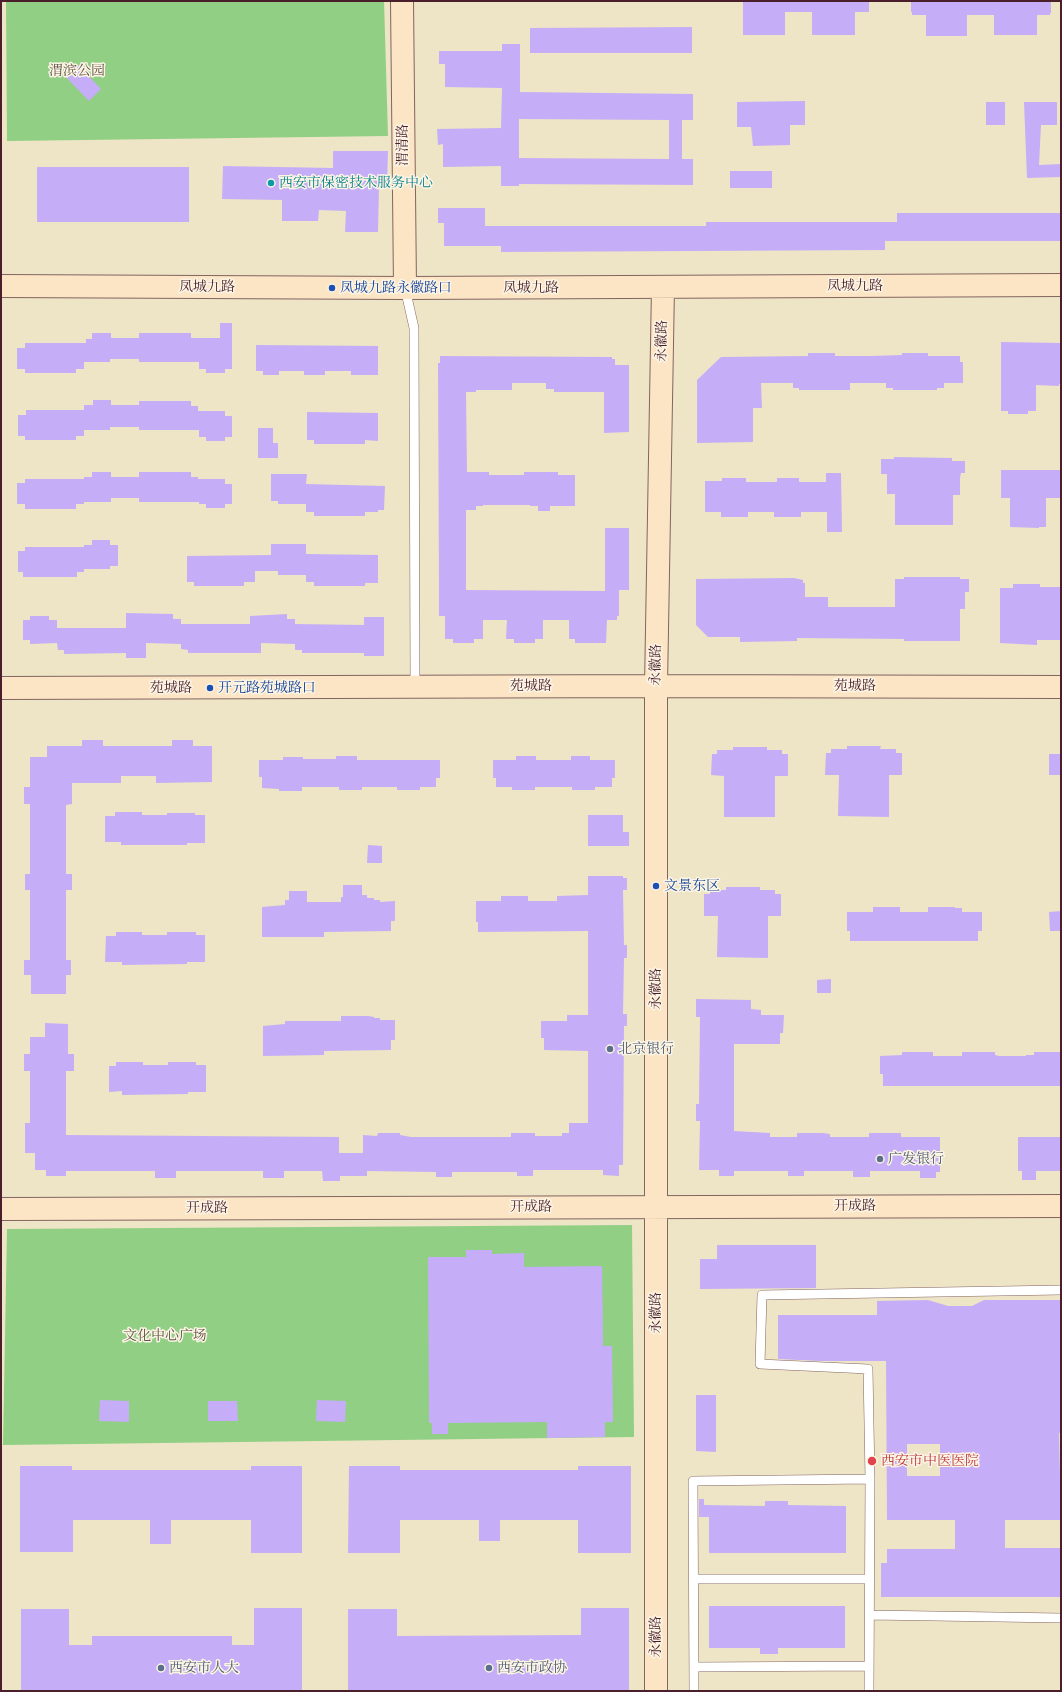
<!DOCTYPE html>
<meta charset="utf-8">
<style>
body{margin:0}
#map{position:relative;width:1062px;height:1692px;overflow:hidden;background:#ede5c5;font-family:"EB Garamond",serif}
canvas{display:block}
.frame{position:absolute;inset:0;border:2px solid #4a1f2b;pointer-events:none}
</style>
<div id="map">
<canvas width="1062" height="1692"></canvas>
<div class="frame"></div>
</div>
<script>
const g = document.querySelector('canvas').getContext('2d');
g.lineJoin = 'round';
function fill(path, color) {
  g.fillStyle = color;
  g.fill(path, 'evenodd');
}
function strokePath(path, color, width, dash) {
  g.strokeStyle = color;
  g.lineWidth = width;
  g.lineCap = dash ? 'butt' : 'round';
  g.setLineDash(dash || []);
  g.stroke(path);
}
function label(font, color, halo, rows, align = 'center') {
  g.font = font + ' "EB Garamond","Noto Serif SC",serif';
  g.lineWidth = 3;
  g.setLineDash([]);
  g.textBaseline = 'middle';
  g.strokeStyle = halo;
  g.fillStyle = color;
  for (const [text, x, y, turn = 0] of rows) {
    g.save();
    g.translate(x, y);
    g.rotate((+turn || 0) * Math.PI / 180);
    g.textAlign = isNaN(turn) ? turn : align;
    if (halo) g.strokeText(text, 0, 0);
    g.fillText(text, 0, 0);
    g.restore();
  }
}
const green = new Path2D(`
 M6,1h378l4,135 -381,5z
 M632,1225l2,212 -631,8 4,-216z`);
const building = new Path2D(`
 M743,1h126v11h-14v23h-43v-23h-27v23h-42z
 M911,1h140v12h-1v2h-13v20h-43v-20h-27v21h-41v-21h-14v-3h-1z
 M692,27v26h-162v-25z
 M502,44h18v48l173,2v26h-11v39h11v26l-174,-1v2h-18v-20l-58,1v-23l-5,1 -1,-16 64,-1 1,-40 -57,-1v-23h-6v-13h63zM519,119l150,1v39l-150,-1z
 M78,65l23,24 -12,12 -23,-24z
 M805,101v24h-15v20l-37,1 -2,-19h-14v-25z
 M986,102h19v23h-19z
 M1024,102h33v23h-16l-2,40 22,-1v13l-34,1z
 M333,151h55l-1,35h-8l-1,46h-33l1,-21 -27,-1 -1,11h-36v-21l-60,-1 1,-33 110,2z
 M37,167h152v55h-152z
 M730,171h42v17h-42z
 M438,208h47v18h221v-4h191v-9h164v28h-176v9l-384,2v-6h-57v-23h-6z
 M220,323h12v46h-7v4h-19v-4h-7v-7h-60v-3h-29v3h-26v7h-8v4h-51v-4h-8v-21h8v-5h61v-4h6v-6h19v5h28v-5h52v5h29z
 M1001,342l60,1v41h-2v2l-23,-1v26h-8v3h-20v-3h-7z
 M256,345l122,1v29h-27v-4h-26v4h-21v-4h-25v4h-16v-4h-7z
 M808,353h27v3h36l31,-1v-2h26v3h32v6h3v21h-19v5h-7v2h-44v-2h-7v-5h-36v7h-51v-2h-6v-5h-32l1,25h-9v34l-56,1v-63l24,-23 87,-1z
 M440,356l172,1v2h3v6h14v67l-25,1v-41h-50v-3h-8v-6h-34v7h-36v2h-10l1,80h22v3h35v-3h34v3h17v31h-25v5h-12v-5h-8v-1h-47v1h-7v4h-10v80l139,1v-63h24v62h-10v26h-2v4h-10l-1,23h-31v-4h-6v-19h-26v19h-8v4h-21v-4h-8l1,-19h-24v19h-9v4h-21v-4h-8v-23h-6v-26l-1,-227h2z
 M93,400h18v5h28v-4h52v5h7v5h27v5h7v21h-7v4h-19v-4h-7v-7h-60v-3h-29v3h-26v6h-8v4h-51v-4h-7v-21h8v-5h58v-5h9z
 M307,412l71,1v28l-13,-1v4h-51v-4h-7z
 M258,428h15v15h5v15h-20z
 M894,457l58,1v3h13v12h-4l-1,5v17h-7v30h-58v-31h-8v-20h-6v-15h13z
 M1001,470h59v28h-14v29h-7v1l-29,-1v-29h-9z
 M92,472h19v5h28v-5h52v5h7v2h27v5h7v20h-7v4h-19v-4h-7v-2h-60v-4h-28v4h-27v2h-8v5h-51v-5h-8v-21h8v-4h59v-2h8z
 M826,473h15l1,59h-15v-20h-26v5h-27v-5h-26v5h-27v-5h-16v-31h17v-3h24v4h31v-4h22v4h27z
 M271,474h36l-1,10 79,2 -1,24h-6v2h-13v4h-51v-4h-8v-8h-28v-3h-7z
 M92,540h18v5h8v21h-8v3h-26v3h-7v5h-54v-5h-5v-21h7v-4h59v-2h8z
 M271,544h35v10l72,1v28h-13v3h-51v-4h-8v-7h-28v-4h-23v11h-11v4h-50v-4h-7v-26l84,-1z
 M904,577h56v2h9v13h-4v17h-5v32h-56v-2l-107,-1v3l-57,1v-5h-32l-12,-12v-46l98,-1 9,2v3h2v14h23v10h67v-28h9z
 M1013,584h27v3h21v53h-24v5l-37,-2v-55h13z
 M126,613l47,1v5h8v5h69v-8l37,-2v5h8v5l69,1v-8h20v39h-20v-3h-62v-3h-7v-6l-34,-1v10h-73v-3l-7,-1v-5l-35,-1v15h-20v-5l-62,1v-4h-6l-1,-7 -27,1v-4h-7v-20h7v-4h19v4h8v8h69z
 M82,740h21v6h69v-6h21v6h19v36l-56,1v-7h-35v7h-49v21l-6,1v69h6v16h-6v70h5v15h-5v19h-35v-19h-7v-15h6v-70h-5v-16h5v-70h-6v-17h6v-30h17v-11h35z
 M847,746h34l-1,3h16v4h6v22h-13v42l-51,-1 1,-41h-14l1,-22h5v-4h16z
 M733,747h34v3h15v4h6v22h-13v41h-51v-41l-13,-1 1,-21h5v-4h16z
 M1049,754h12l-1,21h-11z
 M336,756h21v4h83v18h-4v9h-16v3h-23v-3h-35v3h-23v-3h-37v4h-23v-2l-17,-1v-11h-3v-17h24v-3h20v2h33z
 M516,756h20v4h35v-4h19v4h25v18h-3v9h-17v3h-23v-3h-37v3h-23v-3h-16v-9h-3v-18h23z
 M115,812h27v3h25v-2h28v2h10v28h-18v2h-66v-3h-16v-26h10z
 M588,815h35v17h6v14h-41z
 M368,845l14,1v17h-15z
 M588,876h35v2h4v12h-4l1,55h3v13h-3l-1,56h4v12h-3l-1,139h-4v11l-16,-1v-5h-70v6h-16v-4h-65v5h-16v-5l-69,-1v5h-27v5h-17l-1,-10h-38v7h-21v-7h-87v7h-21v-7h-89v5h-20v-6h-11v-17h-10v-30h5v-52h-6v-17h6v-17h15v-14l23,1v30h6v17h-8v64l273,2v16h24v-18l14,1 1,-3h22v2l11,2h100v-4h24v3h27v-3h7v-10h19v-72l-44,-1v-12h-3v-17h26v-6h21v-84l-110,1v-10h-2v-21h25v-5h27v5h29v-5l31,-1z
 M343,885h19v10h5v3h7v2h6v2l15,-1v20h-4v10l-67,1v5h-62v-30l23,-2v-5h4v-9h18v11h34v-5h2z
 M726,887h34v3h15v4h6v22h-13v42l-51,-1 1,-41h-14v-22h6v-4h16z
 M873,907h27v5h28v-5h27v1h7v4h20v19h-4v10h-128v-10h-3v-19h26z
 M1061,911v20h-11l-1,-19z
 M116,932h26v3h25v-3h29v3h9v27h-18v2l-65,1v-3h-17l1,-26h10z
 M831,979v14h-14v-13z
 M696,999l55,1v9l10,1v5h23l-1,18h-3v11h-46v87l36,2v4h27v-4h26l7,1v3h39v-4h32v4h39v35h-4v6h-16v-7h-50v6h-17v-6h-49v5h-16v-5h-54v5h-15v-6h-20l1,-49h-4v-17h3l1,-87h-4z
 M341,1016h27l6,1v1h6v2h15v20h-4v10l-67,1v4l-61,1v-30l22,-2v-3h56z
 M902,1052h31v4h29v-4h33v3l4,1h27v-1h8v-3h27v34h-178v-12h-3v-18l22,-1z
 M116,1062h27v3h25v-3h28v3h10v27h-18v2l-66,1v-4l-13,1v-26h7z
 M1018,1137h43v34h-25v9h-14v-9h-4z
 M717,1245h99v43l-116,1v-30h17z
 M466,1250h26v4l32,-1v14l78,-1 1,80h9l1,76h-8v15l-58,1v-16l-99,1v11h-16v-11h-3l-1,-166h38z
 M928,1300l20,6h24l12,-6h77v133h-2l2,87h-56v28h56v49h-180v-34h6v-14h68v-29h-68l-1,-159h-66l-42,-2v-44h99v-14zM907,1444h33v32h-33z
 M696,1395h20v57l-20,-1z
 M100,1400l29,1v21l-30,-1z
 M317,1400l29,1 -1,21 -29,-1z
 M208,1401h29l1,20h-30z
 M20,1466h52v4h179v-4h51v87h-51v-33h-80v24h-21v-24h-77v32h-53z
 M349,1466h51v4h178v-4h53v87h-53v-33h-78v21h-21v-21h-79v33h-52z
 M699,1499h5v6l61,1v-5h23v4l58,1v47h-137v-36h-10z
 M709,1606h136v42h-67v6h-18v-6h-51z
 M254,1608h48v83h-281v-82h48v36h23v-9h140v9h22z
 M581,1608h48v83h-281v-82h49v27l184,-1z`);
const lane = new Path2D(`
 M405,288l9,40 1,359
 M694,1579h176
 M870,1615l191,3
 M694,1667l175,-1
 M694,1691l-1,-210 177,-2
 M869,1691l1,-212 -2,-110 -108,-5 2,-69 299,-5`);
const secondary = new Path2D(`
 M402,1l3,287
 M1,286l404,2 656,-3
 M1,688l655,-2 405,1
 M1,1209l1060,-3
 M656,1691v-1005l7,-399`);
const markers = [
 [271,183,4,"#0f9aa8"],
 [332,288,4,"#1a4fb4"],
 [210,688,4,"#1a4fb4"],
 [656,886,4,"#1a4fb4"],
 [610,1049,4,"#5c6f8a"],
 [880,1159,4,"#5c6f8a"],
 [872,1461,5,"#e0444e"],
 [161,1668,4,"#5c6f8a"],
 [489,1668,4,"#5c6f8a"]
];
const parkNames = [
 ["渭滨公园",77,71],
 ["文化中心广场",165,1336]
];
const streetNames = [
 ["渭清路",403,145,-90],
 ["凤城九路",855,286],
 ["凤城九路",207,287],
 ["凤城九路",531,288],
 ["永徽路",662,341,-89],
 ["永徽路",656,665,-89],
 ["苑城路",531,686],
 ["苑城路",855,686],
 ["苑城路",171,688],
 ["永徽路",656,989,-90],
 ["开成路",855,1206],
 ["开成路",531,1207],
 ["开成路",207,1208],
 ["永徽路",656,1313,-90],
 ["永徽路",656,1637,-90]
];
const cultureNames = [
 ["西安市保密技术服务中心",279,183]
];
const transitNames = [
 ["凤城九路永徽路口",340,288],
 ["开元路苑城路口",218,688],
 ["文景东区",664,886]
];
const serviceNames = [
 ["北京银行",618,1049],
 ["广发银行",888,1159],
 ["西安市人大",169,1668],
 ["西安市政协",497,1668]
];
const healthNames = [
 ["西安市中医医院",881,1461]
];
fill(green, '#91cf85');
fill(building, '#c5aef7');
strokePath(lane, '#836461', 10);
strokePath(secondary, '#836461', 24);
strokePath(lane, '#fff', 9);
strokePath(secondary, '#fce5c4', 22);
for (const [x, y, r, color] of markers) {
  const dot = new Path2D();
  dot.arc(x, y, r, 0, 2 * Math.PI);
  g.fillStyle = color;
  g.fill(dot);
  strokePath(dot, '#fcf5e5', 1.5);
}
label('14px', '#5f5446', '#fcf5e5', parkNames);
label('14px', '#4a1f2b', '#fcf5e5', streetNames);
label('14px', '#0d838f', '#fcf5e5', cultureNames, 'left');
label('14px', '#164399', '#fcf5e5', transitNames, 'left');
label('14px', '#4e5e75', '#fcf5e5', serviceNames, 'left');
label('14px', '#be3a42', '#fcf5e5', healthNames, 'left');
</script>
